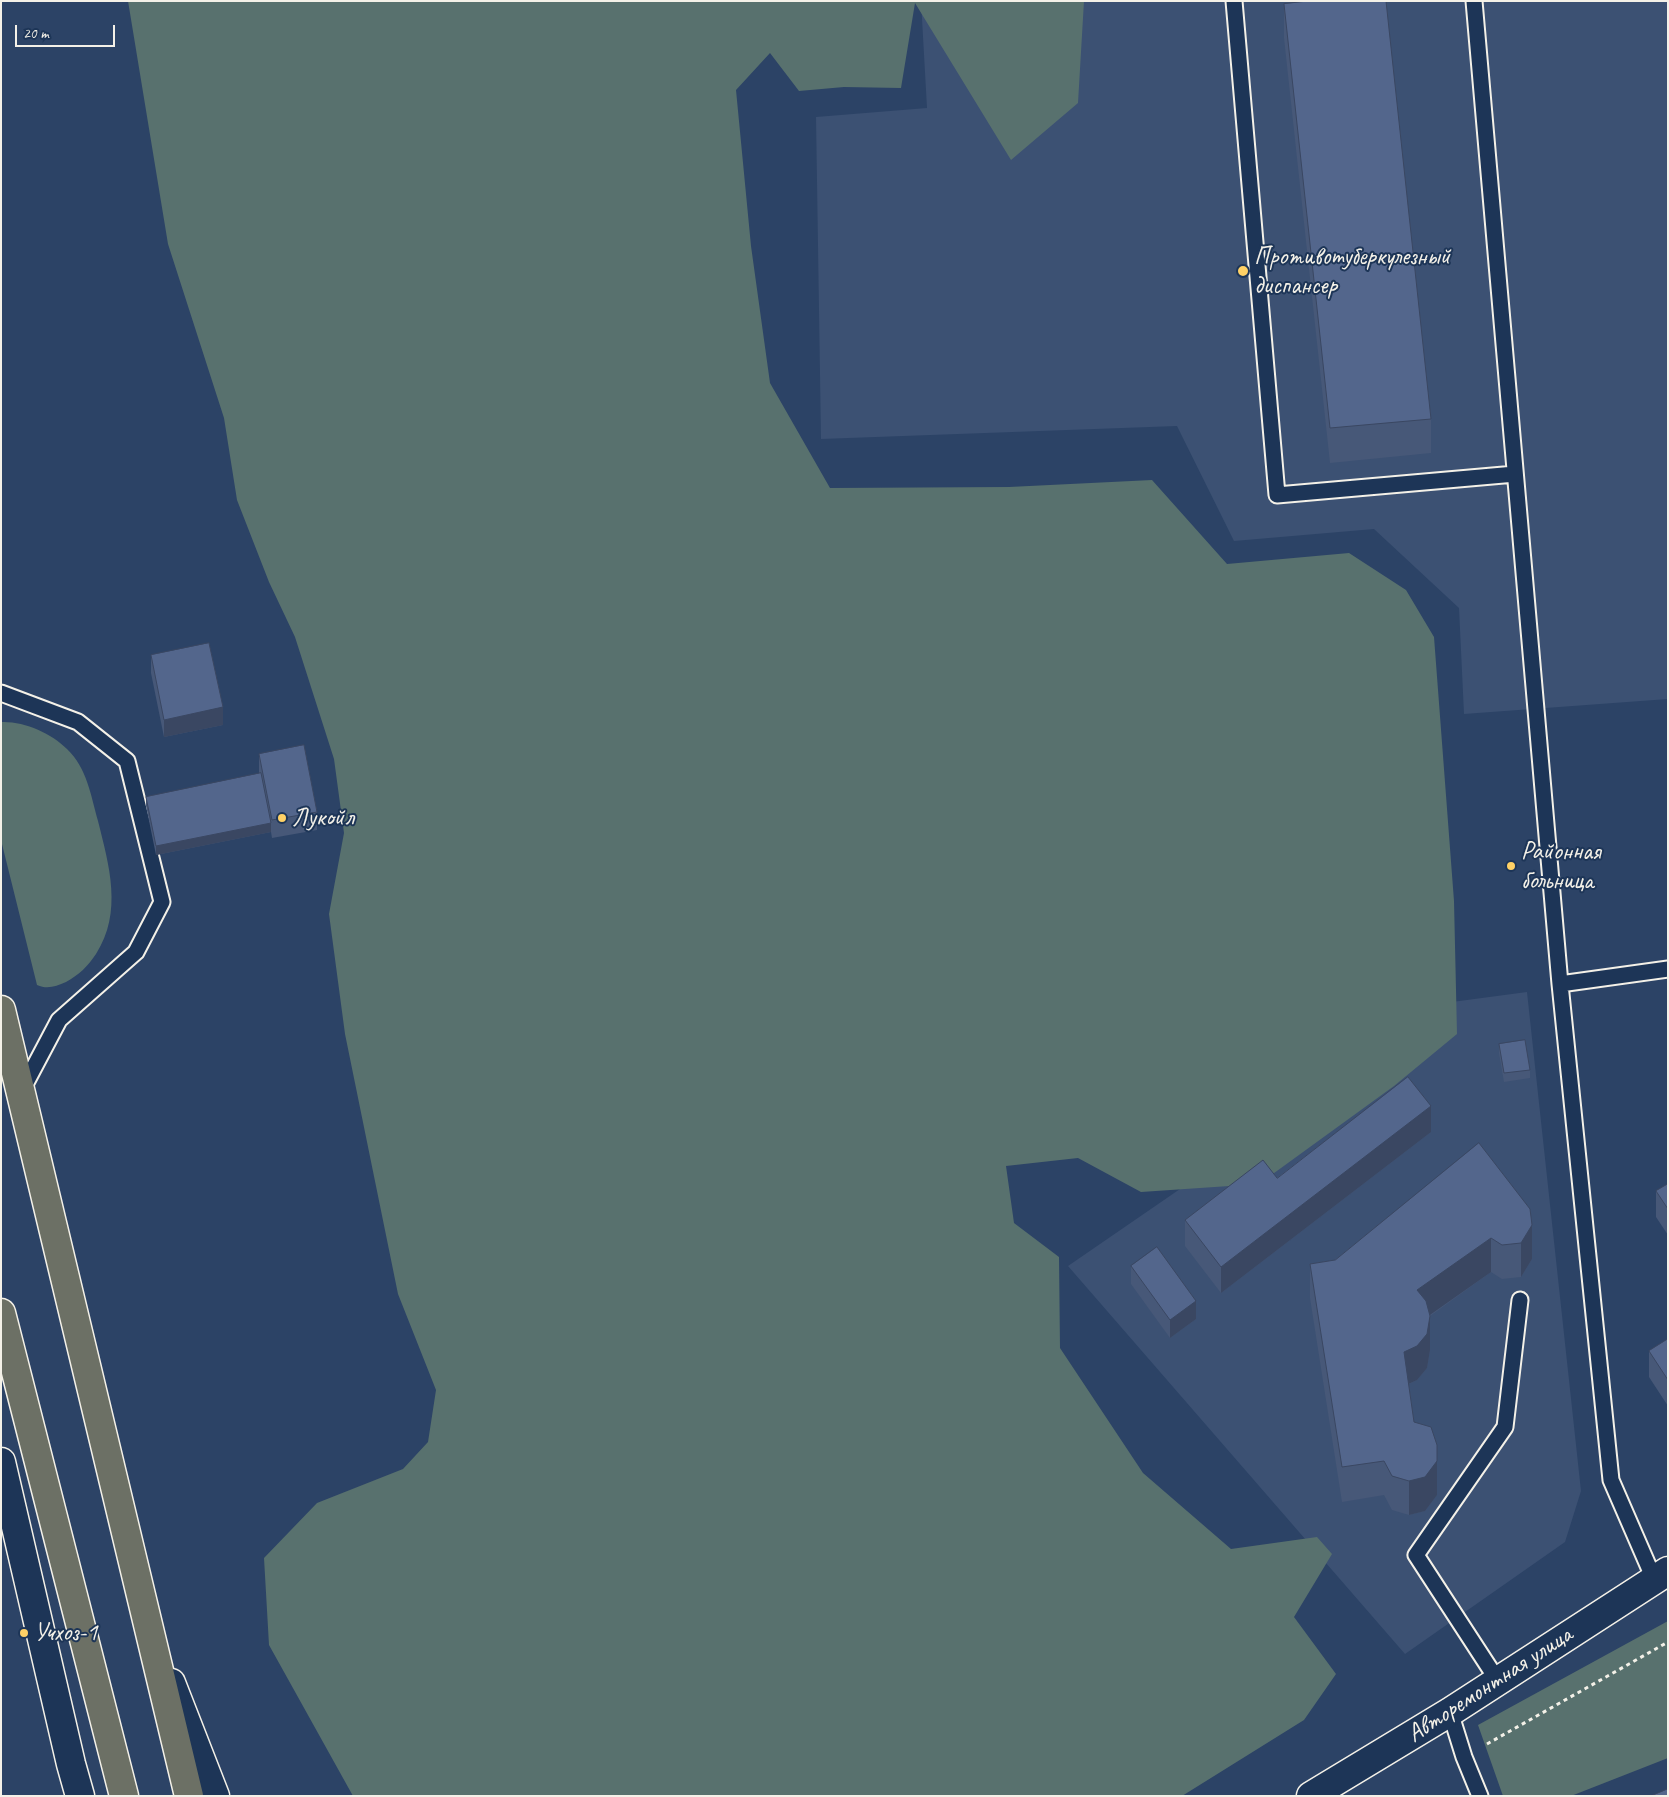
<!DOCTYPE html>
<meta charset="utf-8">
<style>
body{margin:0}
#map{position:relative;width:1669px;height:1797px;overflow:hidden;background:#2c4366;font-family:Caveat,sans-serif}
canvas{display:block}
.frame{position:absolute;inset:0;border:2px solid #f4f1e8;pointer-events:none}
.scale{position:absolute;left:15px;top:25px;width:100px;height:22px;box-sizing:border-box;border:2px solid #f4f1e8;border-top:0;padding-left:6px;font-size:15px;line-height:18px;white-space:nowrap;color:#f4f1e8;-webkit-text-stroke:4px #1d3557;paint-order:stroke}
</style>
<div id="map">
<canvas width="1669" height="1797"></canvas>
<div class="frame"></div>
<div class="scale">20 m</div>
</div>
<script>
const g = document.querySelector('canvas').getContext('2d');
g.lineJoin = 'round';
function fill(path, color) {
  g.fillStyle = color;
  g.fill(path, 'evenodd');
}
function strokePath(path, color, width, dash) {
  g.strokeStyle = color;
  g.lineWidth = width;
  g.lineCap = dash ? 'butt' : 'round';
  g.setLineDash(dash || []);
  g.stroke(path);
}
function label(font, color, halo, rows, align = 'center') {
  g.font = font + ' Caveat,sans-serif';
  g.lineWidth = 4;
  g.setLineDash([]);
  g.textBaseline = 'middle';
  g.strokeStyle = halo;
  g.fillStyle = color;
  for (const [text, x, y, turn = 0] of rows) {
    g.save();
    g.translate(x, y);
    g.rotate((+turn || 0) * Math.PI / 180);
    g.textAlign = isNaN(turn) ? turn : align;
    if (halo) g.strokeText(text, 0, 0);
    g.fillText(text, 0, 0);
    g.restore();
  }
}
const built = new Path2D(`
 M921,1h747v698l-204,15 -5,-106 -85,-79 -140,12 -57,-115 -356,13 -5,-322 111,-9z
 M1527,992l54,499 -16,51 -160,112 -337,-388 384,-264z`);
const green = new Path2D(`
 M128,1h956l-6,102 -67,57 -96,-157 -14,85 -57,-1 -45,4 -29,-38 -34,37 15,156 19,137 60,105 179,-1 143,-7 75,84 122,-11 57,37 28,47 20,264 3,133 -63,52 -135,98 -118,8 -63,-34 -72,8 8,57 45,34 1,91 83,125 88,76 86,-12 15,17 -38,63 42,57 -32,46 -122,76h-829l-84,-151 -5,-87 53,-55 86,-34 25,-27 8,-52 -38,-96 -53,-260 -16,-120 15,-81 -10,-74 -39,-122 -26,-55 -32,-82 -13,-82 -56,-174z
 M1,722c23,-1 50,11 66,27 20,19 24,47 31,72 11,44 25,91 -2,133 -8,12 -17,21 -30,28 -10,4 -18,8 -29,3l-36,-145z
 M1668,1621v137l-97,38h-68l-25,-71z`);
const path = new Path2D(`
 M1487,1744l181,-102`);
const service = new Path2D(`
 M1234,1l43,494 238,-21
 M1474,1l86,983 51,496 43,99
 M1,693l77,29 49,39 35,141 -26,50 -77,68 -37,70
 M1560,984l108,-15
 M1498,1681l-82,-126 89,-128 15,-127
 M1450,1712l14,45 16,39`);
const tertiary = new Path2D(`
 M1,1462l70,302 9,32
 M171,1683l44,113
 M1311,1796l139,-84 218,-141`);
const trunk = new Path2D(`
 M1,1010l188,786
 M1,1313l123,483`);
const wall = new Path2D(`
 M1284,4l147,415v34l-101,10 -46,-425z
 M151,655l72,70 -59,12 -13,-64z
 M259,754l58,58v18l-45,8 -1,-6 -115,23 -10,-49v-9l113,-23z
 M1499,1044l31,26v8l-26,4 -5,-29z
 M1431,1132l-210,161 -36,-47v-26l92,-42z
 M1668,1184v51l-12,-18v-26z
 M1530,1209l2,50 -11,18 -19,2 -11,-7 -61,44v34l-3,18 -10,12 -8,4 5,38 23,57v16l-12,16 -16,4 -17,-5 -8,-15 -42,7 -32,-204v-34l25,-4z
 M1131,1266l65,53 -26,19 -39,-54z
 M1668,1339v67l-19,-29v-26z`);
const shadedWall = new Path2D(`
 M223,707v18l-59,12v-17z
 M271,823v9l-115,23v-9z
 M1431,1106v26l-210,161v-26z
 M1532,1225v34l-11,18v-34z
 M1491,1238v34l-74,52v-34z
 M1196,1301v18l-26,19v-18z
 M1430,1316v34l-3,18 -10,12 -13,6v-34z
 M1437,1445v50l-12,16 -16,4v-34z`);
const building = new Path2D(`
 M1308,1h78l45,418 -101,9 -46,-424z
 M209,643l14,64 -59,13 -13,-65z
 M304,745l13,67 -45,8 -13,-66z
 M261,773l10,50 -115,23 -10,-49z
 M1525,1040l5,30 -26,3 -5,-29z
 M1408,1077l23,29 -210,161 -36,-47 78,-60 14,18z
 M1479,1143l51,66 2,16 -11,18 -19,2 -11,-7 -74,52 9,11 4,15 -3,18 -10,12 -13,6 10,70 17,5 6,18v16l-12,16 -16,4 -17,-5 -8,-15 -42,6 -32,-203 25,-4z
 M1668,1184v25l-12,-18z
 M1157,1247l39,54 -26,19 -39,-54z
 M1668,1339v41l-19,-29z
 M1668,1789v7h-17z`);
const markers = [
 [1243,271,6,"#ffd166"],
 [282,818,5,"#ffd166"],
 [1511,866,5,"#ffd166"],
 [24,1633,5,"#ffd166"]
];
const poiNames = [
 ["Противотуберкулезный",1254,257],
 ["диспансер",1254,286],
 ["Лукойл",292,818],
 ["Районная",1521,852],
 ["больница",1521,881],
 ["Учхоз-1",34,1633]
];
const streetNames = [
 ["Авторемонтная улица",1490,1685,-33]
];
fill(built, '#3c5173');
fill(green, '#58716e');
strokePath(service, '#f4f1e8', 19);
strokePath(tertiary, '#f4f1e8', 31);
strokePath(trunk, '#f4f1e8', 31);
strokePath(path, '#f4f1e8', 3, [4, 4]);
strokePath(service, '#1d3557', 15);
strokePath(tertiary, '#1d3557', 28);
strokePath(trunk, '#6c7065', 28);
fill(wall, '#475878');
fill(shadedWall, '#3a4762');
fill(building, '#53668c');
strokePath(building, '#3a4762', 1);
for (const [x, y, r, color] of markers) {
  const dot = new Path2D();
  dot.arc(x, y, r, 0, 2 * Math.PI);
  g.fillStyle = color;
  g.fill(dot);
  strokePath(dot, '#1d3557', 2);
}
label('25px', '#f4f1e8', '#1d3557', poiNames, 'left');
label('25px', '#f4f1e8', '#1d3557', streetNames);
</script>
